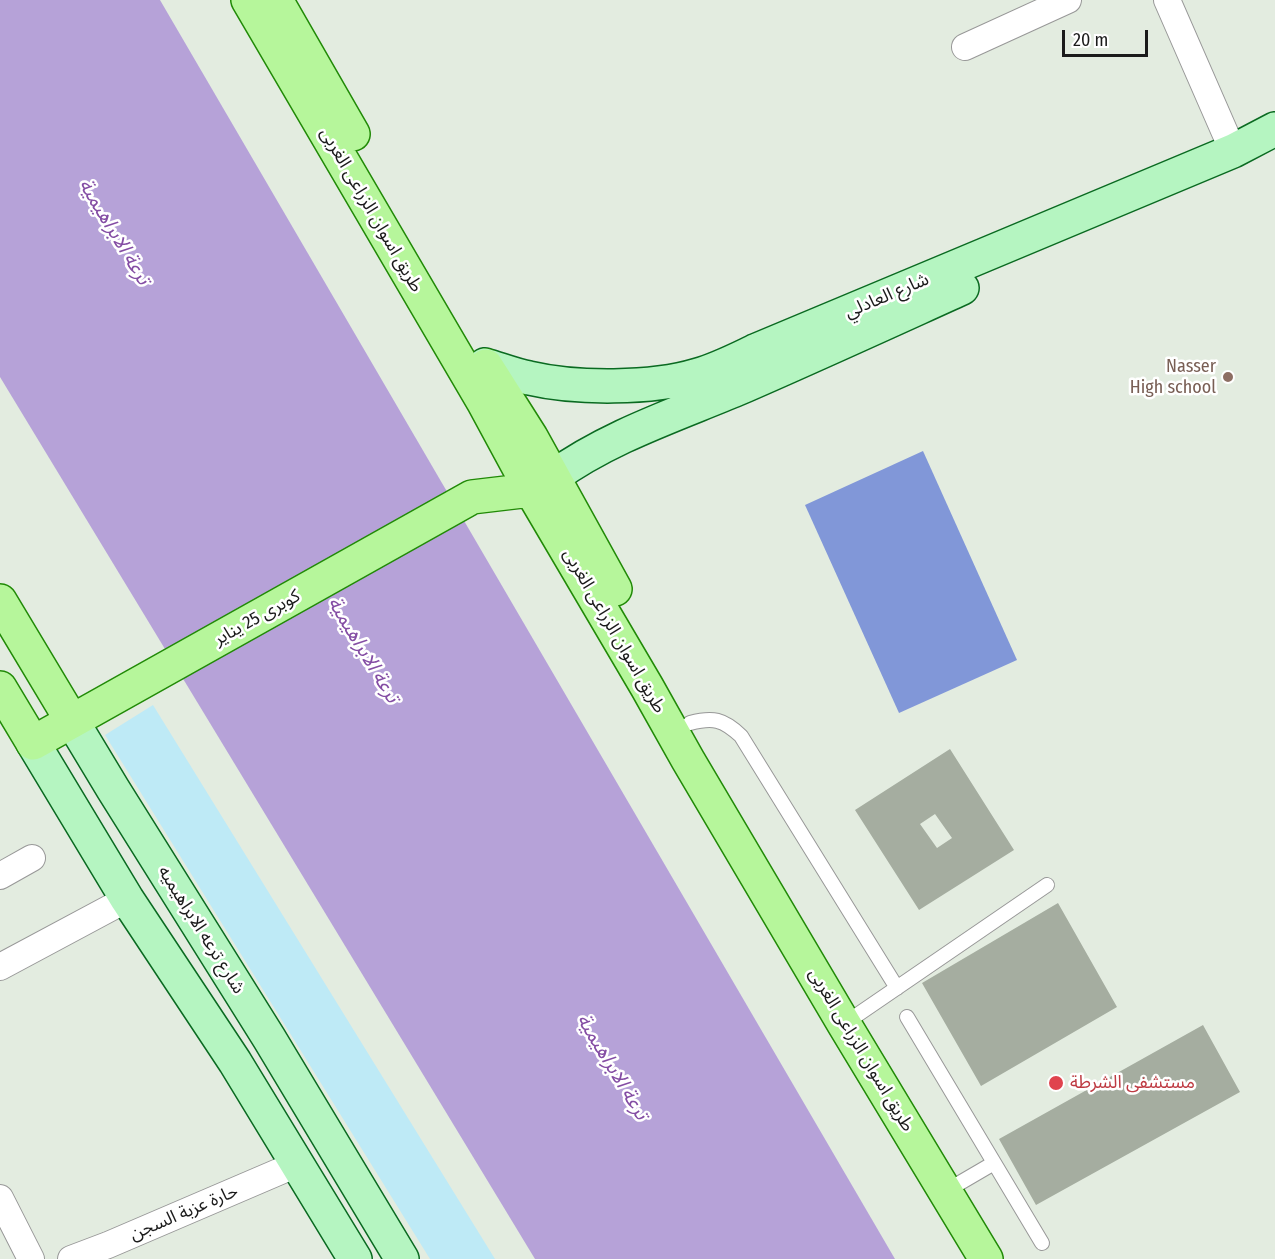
<!DOCTYPE html>
<meta charset="utf-8">
<style>
body{margin:0}
#map{position:relative;width:1275px;height:1259px;overflow:hidden;background:#e3ece0;font-family:"Fira Sans Condensed",sans-serif}
canvas{display:block}
.scale{position:absolute;left:1062px;top:30px;width:86px;height:27px;box-sizing:border-box;border:3px solid #1b1b1b;border-top:0;padding-left:8px;font-size:18px;line-height:21px;white-space:nowrap;color:#1b1b1b;-webkit-text-stroke:4px #fff;paint-order:stroke}
</style>
<div id="map">
<canvas width="1275" height="1259"></canvas>
<div class="scale">20 m</div>
</div>
<script>
const g = document.querySelector('canvas').getContext('2d');
g.lineJoin = 'round';
function fill(path, color) {
  g.fillStyle = color;
  g.fill(path, 'evenodd');
}
function strokePath(path, color, width, dash) {
  g.strokeStyle = color;
  g.lineWidth = width;
  g.lineCap = dash ? 'butt' : 'round';
  g.setLineDash(dash || []);
  g.stroke(path);
}
function label(font, color, halo, rows, align = 'center') {
  g.font = font + ' "Fira Sans Condensed","Noto Sans Arabic",sans-serif';
  g.lineWidth = 5;
  g.setLineDash([]);
  g.textBaseline = 'middle';
  g.strokeStyle = halo;
  g.fillStyle = color;
  for (const [text, x, y, turn = 0] of rows) {
    g.save();
    g.translate(x, y);
    g.rotate((+turn || 0) * Math.PI / 180);
    g.textAlign = isNaN(turn) ? turn : align;
    if (halo) g.strokeText(text, 0, 0);
    g.fillText(text, 0, 0);
    g.restore();
  }
}
const park = new Path2D(`
 M153,705l342,554h-65l-325,-524z`);
const pitch = new Path2D(`
 M923,451l94,209 -118,53 -94,-208z`);
const water = new Path2D(`
 M0,0h160l735,1259h-360l-535,-882z`);
const building = new Path2D(`
 M950,749l64,101 -95,60 -64,-100zM935,814l17,24 -15,10 -17,-24z
 M1058,903l59,104 -136,79 -59,-103z
 M1203,1025l37,67 -204,113 -37,-66z`);
const lane = new Path2D(`
 M690,723c23,-6 33,-4 51,13l156,252
 M907,1017l135,226
 M844,1024l203,-139
 M946,1191l48,-28`);
const street = new Path2D(`
 M1167,0l66,151
 M965,47l103,-47
 M0,876l32,-18
 M0,967l127,-68
 M0,1198l31,61
 M71,1259l37,-14 189,-81`);
const secondary = new Path2D(`
 M485,365c14,4 29,10 44,13 47,11 123,11 169,-3 21,-6 40,-16 59,-25l476,-199 42,-22
 M553,477c55,-40 122,-62 184,-88 76,-33 150,-67 225,-101
 M72,721l41,68 156,249 133,221
 M33,743l94,156 108,163 120,197`);
const primary = new Path2D(`
 M248,0l236,403 47,87 116,197 41,73 156,264 142,235
 M276,0l77,134
 M486,366l45,71 84,152
 M0,601l72,120
 M0,688l33,55 439,-246 59,-7 16,-9`);
const markers = [
 [1228,377,6,"#8d6e63"],
 [1056,1083,8,"#e0444e"]
];
const streetNames = [
 ["طريق اسوان الزراعى الغربى",371,210,60],
 ["شارع العادلي",887,296,-23],
 ["كوبرى 25 يناير",257,618,-29],
 ["طريق اسوان الزراعى الغربى",614,631,60],
 ["شارع ترعه الابراهيميه",201,930,58],
 ["طريق اسوان الزراعى الغربى",861,1050,59],
 ["حارة عزبة السجن",184,1213,-23]
];
const educationNames = [
 ["Nasser",1216,367],
 ["High school",1216,388]
];
const healthNames = [
 ["مستشفى الشرطة",1070,1083]
];
const waterNames = [
 ["ترعة الابراهيمية",114,232,59],
 ["ترعة الابراهيمية",363,650,59],
 ["ترعة الابراهيمية",612,1067,59]
];
fill(park, '#beeaf6');
fill(pitch, '#8197d8');
fill(water, '#b6a2d8');
fill(building, '#a5ada0');
strokePath(lane, '#989898', 16);
strokePath(street, '#989898', 28);
strokePath(secondary, '#0a6a21', 36);
strokePath(primary, '#218a07', 36);
strokePath(lane, '#fff', 14);
strokePath(street, '#fff', 26);
strokePath(secondary, '#b5f5c1', 33);
strokePath(primary, '#b6f69b', 33);
for (const [x, y, r, color] of markers) {
  const dot = new Path2D();
  dot.arc(x, y, r, 0, 2 * Math.PI);
  g.fillStyle = color;
  g.fill(dot);
  strokePath(dot, '#fff', 2);
}
label('18px', '#1b1b1b', '#fff', streetNames);
label('18px', '#785e54', '#fff', educationNames, 'right');
label('18px', '#be3a42', '#fff', healthNames, 'left');
label('italic 20px', '#844da4', '#fff', waterNames);
</script>
